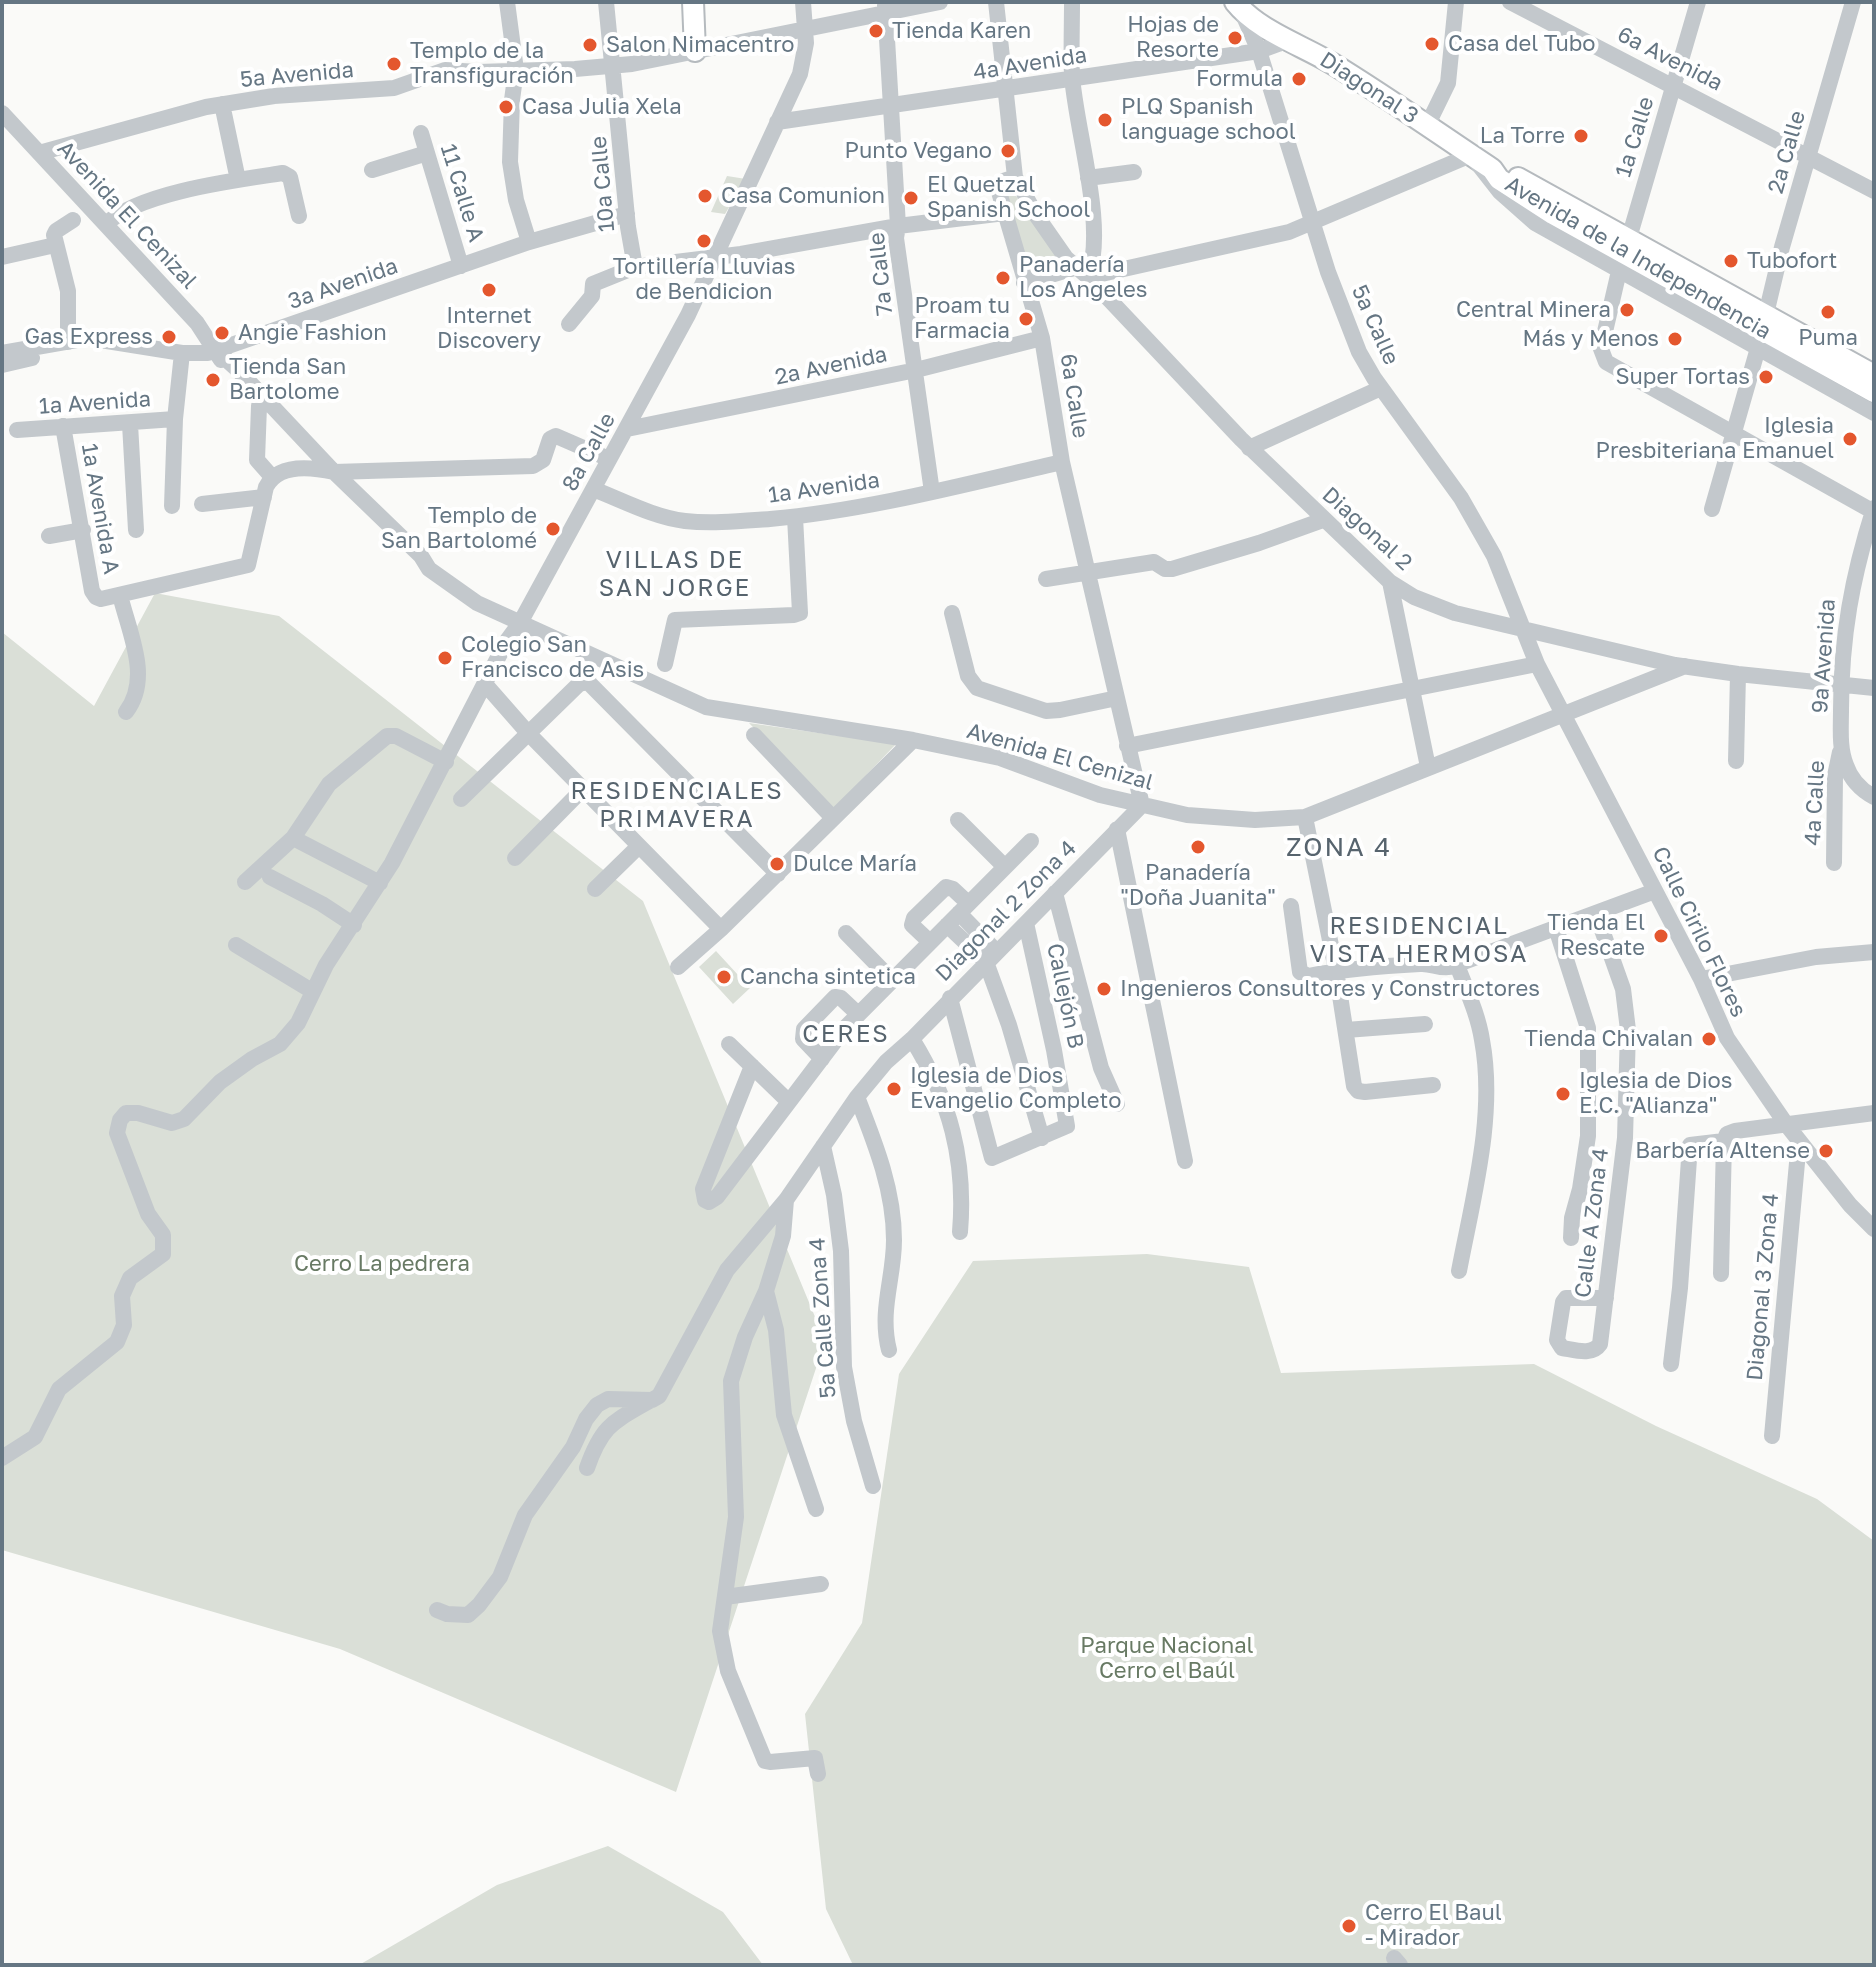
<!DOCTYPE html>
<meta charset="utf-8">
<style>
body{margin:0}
#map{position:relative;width:1876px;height:1967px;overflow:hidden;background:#fafaf8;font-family:"Golos Text",sans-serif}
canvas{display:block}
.frame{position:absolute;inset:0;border:4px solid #657683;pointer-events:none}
</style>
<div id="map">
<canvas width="1876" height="1967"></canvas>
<div class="frame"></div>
</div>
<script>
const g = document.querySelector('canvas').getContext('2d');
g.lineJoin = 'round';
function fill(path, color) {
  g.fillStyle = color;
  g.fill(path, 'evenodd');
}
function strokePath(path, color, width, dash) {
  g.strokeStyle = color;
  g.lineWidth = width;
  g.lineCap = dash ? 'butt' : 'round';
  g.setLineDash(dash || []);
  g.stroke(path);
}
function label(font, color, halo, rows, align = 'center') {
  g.font = font + ' "Golos Text",sans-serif';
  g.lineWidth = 8;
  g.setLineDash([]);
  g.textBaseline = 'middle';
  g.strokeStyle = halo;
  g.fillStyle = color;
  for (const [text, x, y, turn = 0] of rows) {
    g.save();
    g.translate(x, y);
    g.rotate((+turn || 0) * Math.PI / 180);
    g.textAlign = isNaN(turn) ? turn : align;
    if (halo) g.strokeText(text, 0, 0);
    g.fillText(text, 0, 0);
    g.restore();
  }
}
const green = new Path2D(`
 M727,176l19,3 -21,35 -14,-2z
 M1012,190l50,74 -34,11 -23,-84z
 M155,593l124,23 364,285 182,440 -149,451 -336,-143 -338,-99v-918l92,74z
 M749,723l147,21 -63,66z
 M716,951l34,37 -17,16 -34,-37z
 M1147,1254l102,13 32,106 253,-9 122,62 161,73 57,42v424h-1021l-27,-56 -21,-195 57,-91 37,-249 74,-113z
 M608,1846l115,66 40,53h-404l138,-80z`);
const minor = new Path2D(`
 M507,2l9,68 -4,30 -2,62 6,38 13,42
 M606,2l22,225 7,40
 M996,2l19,175 21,38 30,43 22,19 153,162 149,143 24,15 41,16 220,52 63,9 136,14
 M1072,2c0,25 -1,50 0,74 4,55 35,151 16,201
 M1510,2l364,189
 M885,5l13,221 -2,12 36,254
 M1242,12l17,39 69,221 31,80 15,26 87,120 33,58 43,108 164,315 26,59 59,86 64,81 24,24
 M222,104l16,76
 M2,113l195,210 24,37
 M777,122l482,-71 19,-7 8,-6
 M1427,126l21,-43 8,-81
 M421,133l40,133
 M39,153l167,-46 68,-11 120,-8 51,-18 33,2 97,-3 57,-5 308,-62
 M372,170l55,-17
 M1088,178l46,-6
 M106,224c33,-32 131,-44 177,-51l7,4 9,39
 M1629,238l69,-236
 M2,257l53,-12
 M1619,271l-18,78 5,13 268,150
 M1088,277l201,-45 182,-77 29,37 35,31 339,190
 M1024,283l60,-18
 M1766,314l16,-67 71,-245
 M569,324l23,-28 1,-12 42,-17 106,-13 157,-28 107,-13
 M68,342v-51l-14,-56 2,-4 17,-11
 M217,351l21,19 96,102 87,84 8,13 48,34 229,104 207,33 87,18 100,37 87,20 68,5 50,-3 380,-151
 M2,353l86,-15 94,15h26l321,-111 98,-28
 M2,365l30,-7
 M265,400l-6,6 -2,54 15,17
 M130,424l6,106
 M63,426l29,165 4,6 5,2 147,-34 18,-78c12,-24 46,-20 68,-15l199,-6 10,-6 7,-21 6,-3 53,23
 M627,429l289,-59 126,-32
 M17,430l158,-11
 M1249,448l132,-60
 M593,489c29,11 60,28 92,32 27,3 57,0 85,-2 99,-9 196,-35 292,-57
 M202,504l62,-7
 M172,506l3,-87 7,-66
 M1874,508c-22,69 -33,129 -33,202 0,18 -2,38 5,55 5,15 15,25 28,32
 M1712,509l46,-161
 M49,536l34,-6
 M1046,579l108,-17 11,7h7l87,-26 64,-23
 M1390,582l38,185
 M120,595c9,38 32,83 6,117
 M952,613l16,63 9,12 69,23 14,-1 57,-12
 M665,664l10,-44 119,-5 6,-2 -5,-96
 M485,684l43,49 193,196
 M754,735l79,83
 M1127,746l410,-82
 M1736,761l2,-87
 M461,799l118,-115 9,-2 190,192
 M1305,817l31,153 18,116 4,5 7,1 68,-7
 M958,820l46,46
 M1117,829l68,332
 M293,838l87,45
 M515,858l68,-69
 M1834,863l1,-87 5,-24
 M270,877l52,27 32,21
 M245,882l48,-44 36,-54 58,-48h9l50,26
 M595,889l44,-43
 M1055,893l46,175 16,36
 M1291,906l9,66 8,4c37,-7 74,-10 112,-12 11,-1 19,5 30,3l205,-76
 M959,913l38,39
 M1596,913l27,76 5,41 -3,108 -25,206c-8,12 -25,6 -38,4l-5,-8 6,-38 3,-4h40
 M947,925l39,37 23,63 33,113
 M1556,928l32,100v108l-8,53 -8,29 -1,20
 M846,933l46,47
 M930,942l-18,-17 2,-7 32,-31 7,2 15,14
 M236,945l76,46
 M1457,965c9,24 21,49 25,75 14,75 -9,157 -23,231
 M678,967l43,-38 192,-189
 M1701,979l115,-22 58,-5
 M950,998l42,160 75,-32 -13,-76 -28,-127
 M1346,1030l79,-6
 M912,1039c38,61 54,121 48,193
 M729,1044l60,58
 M822,1059l-19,-20 1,-10 31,-32 6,1 17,16
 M752,1066l-49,123 2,11 4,2 8,-5 128,-169 186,-187
 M857,1097c18,46 37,93 37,143 0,39 -15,70 -5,110
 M823,1146l11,49 7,56 3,116 10,54 19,65
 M786,1200l-3,36 -17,55 10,39 8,85 32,94
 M1721,1274l3,-133 3,-7 8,-3 139,-18
 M766,1291l-21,46 -14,44 5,136 -16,114 8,40 37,90 5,1 45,-4 3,16
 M1671,1364l9,-76 10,-143 34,-4
 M1772,1436l27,-295
 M2,1458l33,-21 24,-48 58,-47 7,-17 -2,-29 8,-18 33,-24v-19l-15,-21 -31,-81 3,-13 6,-7h12l34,10 12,-4 36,-37 32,-23 28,-15 18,-21 28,-58 66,-102 114,-221 14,-19 168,-308 112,-241 6,-31 -3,-41
 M587,1468c15,-43 26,-46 64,-68
 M725,1597l96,-13
 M437,1610l10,4 21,1 11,-10 21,-28 25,-62 48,-68 13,-28 11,-14 11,-6 44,1 7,-4 68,-126 59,-70 71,-103 29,-35 26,-23 230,-234 -80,-343 -20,-124 -43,-146 4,-11 12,-4
 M1394,1958l6,7`);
const major = new Path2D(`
 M693,2l2,49
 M1235,2c23,29 67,43 98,62 54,33 106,70 159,105l7,10 54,35 321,178
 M1518,178l356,197`);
const markers = [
 [876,31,8,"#e4572e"],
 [1235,38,8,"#e4572e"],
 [1432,44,8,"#e4572e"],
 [590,45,8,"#e4572e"],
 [394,64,8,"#e4572e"],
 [1299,79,8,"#e4572e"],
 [506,107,8,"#e4572e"],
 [1105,120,8,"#e4572e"],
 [1581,136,8,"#e4572e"],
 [1008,151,8,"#e4572e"],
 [705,196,8,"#e4572e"],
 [911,198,8,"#e4572e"],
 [704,241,8,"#e4572e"],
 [1731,261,8,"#e4572e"],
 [1003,278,8,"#e4572e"],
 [489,290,8,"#e4572e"],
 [1627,310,8,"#e4572e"],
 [1828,312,8,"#e4572e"],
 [1026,319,8,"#e4572e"],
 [222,333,8,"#e4572e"],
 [169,337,8,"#e4572e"],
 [1675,339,8,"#e4572e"],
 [1766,377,8,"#e4572e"],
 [213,380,8,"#e4572e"],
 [1850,439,8,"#e4572e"],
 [553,529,8,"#e4572e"],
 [445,658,8,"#e4572e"],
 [1198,847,8,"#e4572e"],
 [777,864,8,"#e4572e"],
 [1661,936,8,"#e4572e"],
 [724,977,8,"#e4572e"],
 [1104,989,8,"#e4572e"],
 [1709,1039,8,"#e4572e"],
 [894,1089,8,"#e4572e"],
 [1563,1094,8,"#e4572e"],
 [1826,1151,8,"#e4572e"],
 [1349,1926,8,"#e4572e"]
];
const poiNames = [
 ["Hojas de",1219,25,"right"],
 ["Resorte",1219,50,"right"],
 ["Tienda Karen",892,31],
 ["Casa del Tubo",1448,44],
 ["Salon Nimacentro",606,45],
 ["Templo de la",410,51],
 ["Transfiguración",410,76],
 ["Formula",1283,79,"right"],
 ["Casa Julia Xela",522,107],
 ["PLQ Spanish",1121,107],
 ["language school",1121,132],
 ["La Torre",1565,136,"right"],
 ["Punto Vegano",992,151,"right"],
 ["El Quetzal",927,185],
 ["Spanish School",927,210],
 ["Casa Comunion",721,196],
 ["Tubofort",1747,261],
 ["Panadería",1019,265],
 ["Los Angeles",1019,290],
 ["Tortillería Lluvias",704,267,"center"],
 ["de Bendicion",704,292,"center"],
 ["Proam tu",1010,306,"right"],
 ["Farmacia",1010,331,"right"],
 ["Central Minera",1611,310,"right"],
 ["Internet",489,316,"center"],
 ["Discovery",489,341,"center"],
 ["Angie Fashion",238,333],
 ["Gas Express",153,337,"right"],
 ["Puma",1828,338,"center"],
 ["Más y Menos",1659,339,"right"],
 ["Tienda San",229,367],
 ["Bartolome",229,392],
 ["Super Tortas",1750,377,"right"],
 ["Iglesia",1834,426,"right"],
 ["Presbiteriana Emanuel",1834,451,"right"],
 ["Templo de",537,516,"right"],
 ["San Bartolomé",537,541,"right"],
 ["Colegio San",461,645],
 ["Francisco de Asis",461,670],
 ["Dulce María",793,864],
 ["Panadería",1198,873,"center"],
 ["\"Doña Juanita\"",1198,898,"center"],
 ["Tienda El",1645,923,"right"],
 ["Rescate",1645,948,"right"],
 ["Cancha sintetica",740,977],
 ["Ingenieros Consultores y Constructores",1120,989],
 ["Tienda Chivalan",1693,1039,"right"],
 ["Iglesia de Dios",910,1076],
 ["Evangelio Completo",910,1101],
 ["Iglesia de Dios",1579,1081],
 ["E.C. \"Alianza\"",1579,1106],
 ["Barbería Altense",1810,1151,"right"],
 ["Cerro El Baul",1365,1913],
 ["- Mirador",1365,1938]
];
const streetNames = [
 ["6a Avenida",1670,59,27],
 ["4a Avenida",1030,64,-9],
 ["5a Avenida",297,75,-5],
 ["Diagonal 3",1369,88,33],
 ["1a Calle",1635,137,-73],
 ["2a Calle",1787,152,-74],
 ["10a Calle",603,184,-95],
 ["11 Calle A",462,193,73],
 ["Avenida El Cenizal",127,215,47],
 ["Avenida de la Independencia",1638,258,30],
 ["7a Calle",881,274,-96],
 ["3a Avenida",343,284,-19],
 ["5a Calle",1375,325,66],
 ["2a Avenida",831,366,-12],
 ["6a Calle",1074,396,81],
 ["1a Avenida",95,403,-4],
 ["8a Calle",589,452,-61],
 ["1a Avenida",824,488,-8],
 ["1a Avenida A",100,509,80],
 ["Diagonal 2",1367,529,42],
 ["9a Avenida",1824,656,-86],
 ["Avenida El Cenizal",1060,757,16],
 ["4a Calle",1815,803,-87],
 ["Diagonal 2 Zona 4",1006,911,-45],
 ["Calle Cirilo Flores",1699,932,64],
 ["Callejón B",1065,996,78],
 ["Calle A Zona 4",1592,1223,-83],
 ["Diagonal 3 Zona 4",1763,1287,-85],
 ["5a Calle Zona 4",823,1318,-94]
];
const parkNames = [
 ["Cerro La pedrera",382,1264],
 ["Parque Nacional",1167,1646],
 ["Cerro el Baúl",1167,1671]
];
const neighbourhoodNames = [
 ["VILLAS DE",675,560],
 ["SAN JORGE",675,588],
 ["RESIDENCIALES",677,791],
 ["PRIMAVERA",677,819],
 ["RESIDENCIAL",1419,926],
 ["VISTA HERMOSA",1419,954],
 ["CERES",846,1034]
];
const quarterNames = [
 ["ZONA 4",1339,848]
];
fill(green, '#dadfd7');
strokePath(major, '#b5babe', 24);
strokePath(minor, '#c3c8cc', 16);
strokePath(major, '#fff', 20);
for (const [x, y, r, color] of markers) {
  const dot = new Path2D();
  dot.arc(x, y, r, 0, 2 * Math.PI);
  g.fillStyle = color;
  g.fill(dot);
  strokePath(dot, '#fff', 3);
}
label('22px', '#657683', '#fff', poiNames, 'left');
label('22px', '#657683', '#fff', streetNames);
label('22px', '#687a64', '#fff', parkNames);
g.letterSpacing = '2px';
label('24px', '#57646e', '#fff', neighbourhoodNames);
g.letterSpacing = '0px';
g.letterSpacing = '2px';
label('26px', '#57646e', '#fff', quarterNames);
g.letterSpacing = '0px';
</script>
